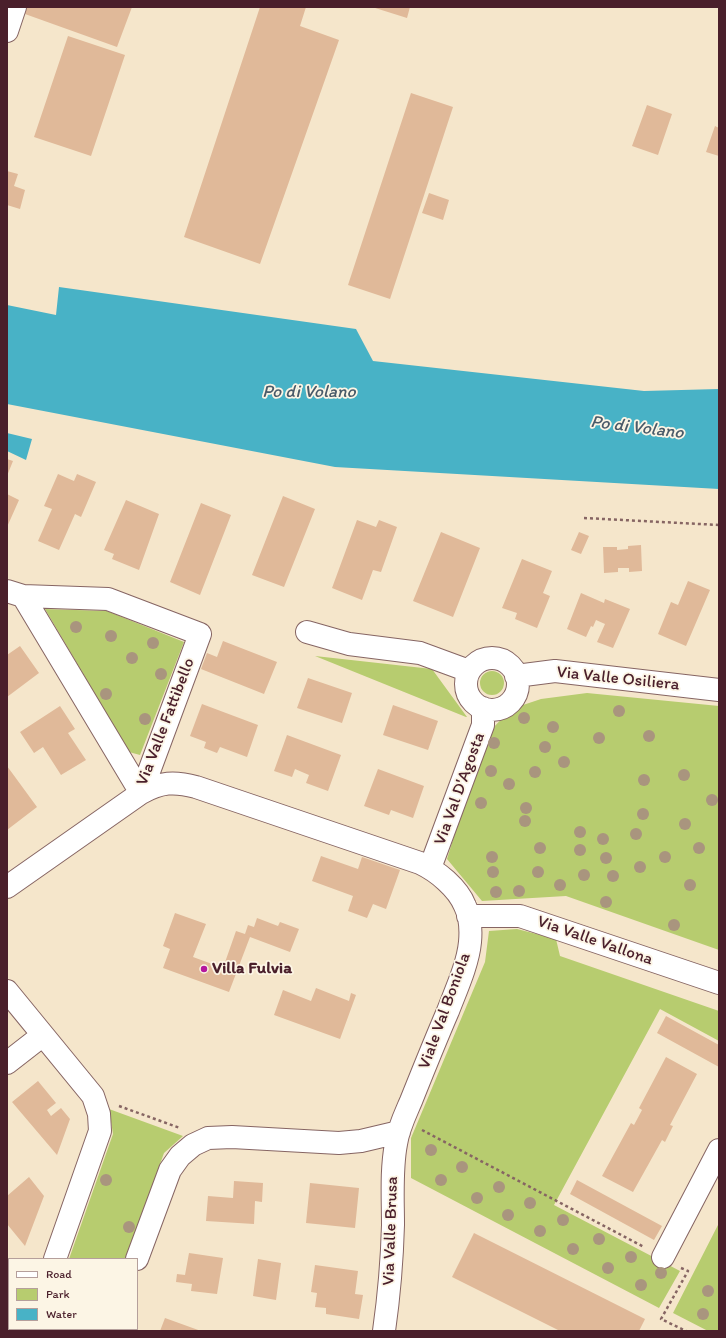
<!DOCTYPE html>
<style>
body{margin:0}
#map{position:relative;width:726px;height:1338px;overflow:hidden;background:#f5e6cb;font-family:Itim,sans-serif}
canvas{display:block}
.frame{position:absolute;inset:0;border:8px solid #4a1f2b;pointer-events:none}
.legend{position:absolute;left:8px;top:1258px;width:130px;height:72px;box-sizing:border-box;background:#fcf5e5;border:1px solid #b59f9b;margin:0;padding:5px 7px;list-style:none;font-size:12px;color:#4a1f2b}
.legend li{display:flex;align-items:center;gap:8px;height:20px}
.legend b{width:20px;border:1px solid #b59f9b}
</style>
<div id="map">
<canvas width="726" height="1338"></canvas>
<div class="frame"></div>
<ul class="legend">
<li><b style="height:5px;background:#fff"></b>Road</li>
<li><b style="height:11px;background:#b7cc6f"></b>Park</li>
<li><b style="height:11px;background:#48b2c6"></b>Water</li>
</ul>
</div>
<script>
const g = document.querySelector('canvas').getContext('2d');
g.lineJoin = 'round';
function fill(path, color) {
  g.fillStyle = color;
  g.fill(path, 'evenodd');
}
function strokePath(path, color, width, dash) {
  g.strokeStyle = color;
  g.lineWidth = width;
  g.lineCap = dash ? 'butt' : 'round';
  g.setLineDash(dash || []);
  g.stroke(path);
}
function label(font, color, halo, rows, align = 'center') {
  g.font = font + ' Itim,sans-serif';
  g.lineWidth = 3.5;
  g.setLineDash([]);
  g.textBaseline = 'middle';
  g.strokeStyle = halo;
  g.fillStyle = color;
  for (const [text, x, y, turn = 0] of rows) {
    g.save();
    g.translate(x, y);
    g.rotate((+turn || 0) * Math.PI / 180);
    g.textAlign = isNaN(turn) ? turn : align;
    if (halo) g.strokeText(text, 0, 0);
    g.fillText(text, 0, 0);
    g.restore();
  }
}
const green = new Path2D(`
 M45,609l62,2 77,31 -44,113 -11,-3z
 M315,656l117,13 35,48h-1z
 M480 683a12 12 0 1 1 24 0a12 12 0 1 1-24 0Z
 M587,693l132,13v244l-153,-54 -84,5 -35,-42 31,-101 14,-29 19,-20 30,-10z
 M517,929l39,10 4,17 159,55v30l-59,-32 -106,196 126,66 -21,37 -248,-130v-40l74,-176 4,-31z
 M109,1109l74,27 -19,17 -38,106h-57l44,-125z
 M719,1223v108h-11l-35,-18z`);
const water = new Path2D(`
 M59,287l297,42 17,32 271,30 75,-2v100l-384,-22 -328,-63v-99l49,10z
 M7,433l25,6 -6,21 -19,-9z`);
const building = new Path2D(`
 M27,7h105l-15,40 -92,-33z
 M260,7h46l-6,19 39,14 -79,224 -76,-27z
 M372,7h38l-3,11z
 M68,36l57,19 -34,101 -57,-19z
 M411,93l42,14 -63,192 -42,-14z
 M647,105l25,9 -14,41 -26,-9z
 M715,126l4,2v28l-13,-4z
 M7,171l11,3 -4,12 11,4 -5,19 -13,-4z
 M429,193l20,7 -6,20 -21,-7z
 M7,459l6,2 -6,15z
 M58,474l16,7 3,-7 19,8 -15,35 -6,-3 -16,36 -21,-9 14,-32 -8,-3z
 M7,494l12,6 -12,27z
 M283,496l32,13 -31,78 -32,-12z
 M126,500l33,14 -20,56 -27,-11 2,-5 -10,-4z
 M201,503l30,12 -31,80 -30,-13z
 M357,520l19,7 3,-7 18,7 -16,45 -8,-2 -11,30 -30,-12z
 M441,532l39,16 -27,69 -40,-16z
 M579,532l10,4 -8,18 -10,-4z
 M641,545l1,26 -13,1v-4h-11v4l-14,1 -1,-26h14v3l11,-1v-3z
 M522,559l30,12 -9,22 7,3 -13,32 -22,-9 2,-6 -15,-5z
 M688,581l22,9 -24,56 -28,-12 13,-32 7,3z
 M581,593l23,10 1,-4 25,10 -17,39 -16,-6 8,-18 -9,-4 -3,7 -2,-1 -5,11 -19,-8z
 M223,641l54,21 -13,32 -63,-25 6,-16 10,4z
 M20,646l19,27 -32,24v-42z
 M308,678l44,15 -10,30 -45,-15z
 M202,704l56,21 -11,32 -27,-10 -3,6 -13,-5 2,-6 -16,-6z
 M393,705l45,16 -10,29 -45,-15z
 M60,706l15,23 -7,4 18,27 -25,15 -18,-28 -9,6 -14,-21z
 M287,735l54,20 -13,36 -22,-8 3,-8 -14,-6 -3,8 -18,-6z
 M7,766l30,41 -30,23z
 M378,769l46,17 -11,32 -22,-8 -2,5 -25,-9z
 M321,856l37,13 4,-12 38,13 -14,39 -13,-5 -6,14 -19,-7 5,-15 -41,-15z
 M175,913l31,11 -13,33 30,11 13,-37 9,3 3,-9 6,2 3,-9 21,8 2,-4 19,7 -9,23 -40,-15 -21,55 -66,-24 7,-19 -7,-3z
 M316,988l33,13 2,-8 5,2 -16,44 -66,-24 9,-25 28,11z
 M666,1016l53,29v22l-62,-34z
 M666,1057l31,17 -27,51 3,1 -8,16 -3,-2 -29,52 -31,-16 29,-53 3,2 8,-15 -3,-2z
 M38,1081l18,22 -9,7 4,6 10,-8 9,11 -13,36 -45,-53z
 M29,1177l15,19 -19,50 -18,-22v-28z
 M577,1180l85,46 -8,14 -84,-46z
 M234,1181l29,2 -1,19 -7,-1 -1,23 -48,-3 2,-25 25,2z
 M310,1183l49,5 -4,40 -49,-5z
 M474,1233l171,86 -6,12h-79l-108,-54z
 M189,1253l34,5 -6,36 -26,-3 1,-7 -16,-2 1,-8 8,1z
 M258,1259l23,4 -5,37 -23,-4z
 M315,1265l43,6 -3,23 8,1 -4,24 -33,-5v-6l-11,-1 2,-14 -6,-1z
 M165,1318l36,13h-41z`);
const path = new Path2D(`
 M584,518l135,7
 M119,1106l61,22
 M422,1130l222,117
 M681,1268l7,3 -27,48 25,12`);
const minor = new Path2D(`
 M7,31l8,-24
 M7,591l16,5 85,3 92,35 -59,159
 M23,596l118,197
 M307,632l42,12 71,9 49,18
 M466 684a26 26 0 1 1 52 0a26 26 0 1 1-52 0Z
 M516,676l39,-5 164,19
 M430,868l53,-143v-17
 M7,887l134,-94c20,-11 33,-12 55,-6l224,76c17,8 38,25 45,43 5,10 6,25 5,36 -2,22 -14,48 -22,69 -13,30 -25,60 -37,90 -6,14 -13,28 -15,43 -5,26 -3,55 -3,81 -1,36 -4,71 -9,106
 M468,916h52l199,67
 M7,991l86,105 6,18 1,17 -45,128
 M7,1063l36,-28
 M663,1257l56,-107
 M137,1259l33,-89 10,-14 13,-11 15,-7 24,-1 107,6 22,-2 38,-9
 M22,1331l1,-2
 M110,1331l1,-2`);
const trees = [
 [76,627],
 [111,636],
 [153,643],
 [132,658],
 [161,674],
 [106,694],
 [619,711],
 [524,718],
 [145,719],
 [553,727],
 [649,736],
 [599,738],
 [494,743],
 [545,747],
 [564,762],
 [491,771],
 [535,772],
 [684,775],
 [644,780],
 [509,784],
 [712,800],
 [481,803],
 [526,808],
 [643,814],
 [525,821],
 [685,824],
 [580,832],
 [636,834],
 [603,839],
 [540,848],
 [699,848],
 [580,850],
 [492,857],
 [665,857],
 [606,858],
 [640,867],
 [493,872],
 [538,872],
 [584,875],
 [613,876],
 [560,885],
 [690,885],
 [519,891],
 [496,892],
 [606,902],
 [674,925],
 [431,1150],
 [462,1167],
 [106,1180],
 [441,1180],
 [499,1187],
 [477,1198],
 [530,1203],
 [508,1215],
 [563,1220],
 [129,1227],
 [540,1231],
 [599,1239],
 [573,1249],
 [631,1257],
 [608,1268],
 [661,1273],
 [641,1285],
 [708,1291],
 [703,1314]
];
const markers = [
 [204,969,4,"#b5179e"]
];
const streetNames = [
 ["Via Valle Osiliera",618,679,6],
 ["Via Valle Fattibello",166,722,-69],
 ["Via Val D'Agosta",460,789,-70],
 ["Via Valle Vallona",595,941,19],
 ["Viale Val Boniola",445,1011,-70],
 ["Via Valle Brusa",391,1231,-88]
];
const poiNames = [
 ["Villa Fulvia",212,969]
];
const waterNames = [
 ["Po di Volano",309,392],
 ["Po di Volano",637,428,7]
];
fill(green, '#b7cc6f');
fill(water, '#48b2c6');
fill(building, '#e0b999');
strokePath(minor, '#866563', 24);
strokePath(path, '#866563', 2.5, [3, 3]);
strokePath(minor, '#fff', 22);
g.fillStyle = '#a9957e';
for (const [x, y] of trees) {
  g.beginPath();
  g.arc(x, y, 6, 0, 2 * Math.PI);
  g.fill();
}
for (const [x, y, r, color] of markers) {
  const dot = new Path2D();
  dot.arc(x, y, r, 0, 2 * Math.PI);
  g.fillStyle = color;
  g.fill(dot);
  strokePath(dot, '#fcf5e5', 1.5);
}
label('17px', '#4a1f2b', '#fcf5e5', streetNames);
label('bold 17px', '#4a1f2b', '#fcf5e5', poiNames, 'left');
label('italic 18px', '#495a69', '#fcf5e5', waterNames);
</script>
